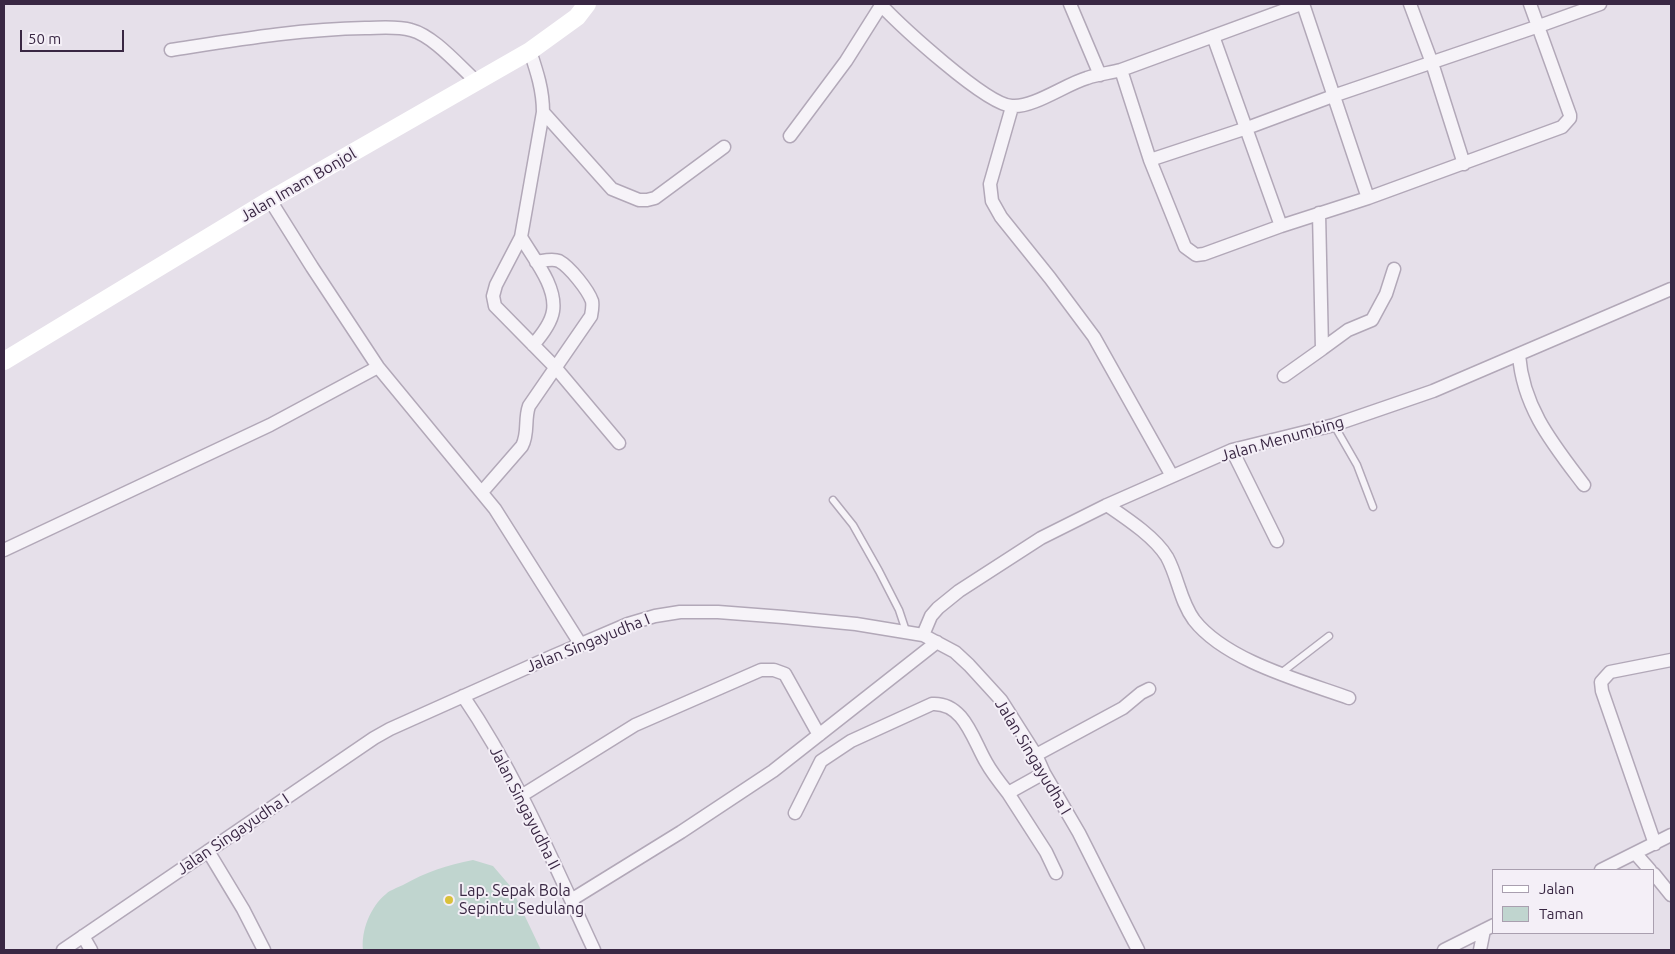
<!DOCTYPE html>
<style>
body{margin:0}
#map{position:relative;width:1675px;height:954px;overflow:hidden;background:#e6e0ea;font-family:Ubuntu,sans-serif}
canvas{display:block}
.frame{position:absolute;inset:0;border:5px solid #392743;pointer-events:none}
.legend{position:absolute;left:1492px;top:869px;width:162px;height:65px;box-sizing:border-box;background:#f4eff7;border:1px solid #a99faf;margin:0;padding:6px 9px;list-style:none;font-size:15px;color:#392743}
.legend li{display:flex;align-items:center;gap:10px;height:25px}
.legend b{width:25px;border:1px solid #a99faf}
.scale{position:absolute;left:20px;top:30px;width:104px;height:22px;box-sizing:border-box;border:2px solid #392743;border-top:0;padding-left:6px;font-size:15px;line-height:18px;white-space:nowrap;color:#392743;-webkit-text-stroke:4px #f4eff7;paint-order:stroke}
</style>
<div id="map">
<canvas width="1675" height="954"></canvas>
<div class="frame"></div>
<ul class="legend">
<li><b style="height:6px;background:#fff"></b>Jalan</li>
<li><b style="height:14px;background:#c0d5cf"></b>Taman</li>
</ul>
<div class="scale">50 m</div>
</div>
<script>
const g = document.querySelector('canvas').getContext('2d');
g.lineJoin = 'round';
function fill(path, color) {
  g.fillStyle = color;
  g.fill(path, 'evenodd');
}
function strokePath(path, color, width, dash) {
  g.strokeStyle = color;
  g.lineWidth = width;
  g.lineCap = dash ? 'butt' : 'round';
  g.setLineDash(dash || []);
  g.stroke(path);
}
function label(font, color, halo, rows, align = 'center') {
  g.font = font + ' Ubuntu,sans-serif';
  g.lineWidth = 4;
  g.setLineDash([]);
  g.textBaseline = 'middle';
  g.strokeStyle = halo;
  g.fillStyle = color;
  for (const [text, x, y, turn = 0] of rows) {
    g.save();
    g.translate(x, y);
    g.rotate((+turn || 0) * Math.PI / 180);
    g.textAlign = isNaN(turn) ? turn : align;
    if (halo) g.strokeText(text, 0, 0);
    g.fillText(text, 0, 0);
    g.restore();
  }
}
const green = new Path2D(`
 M473,860l20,6 18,21 30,63h-178c-2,-19 7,-43 23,-56 4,-4 11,-6 17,-9 23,-13 44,-20 70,-25z`);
const lane = new Path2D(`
 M1334,425l23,40 16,42
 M833,500l20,25 26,46 20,39 7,21
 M1281,673l48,-37`);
const street = new Path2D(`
 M880,4c20,21 106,101 132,102 21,2 54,-22 75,-28 11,-4 23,-5 34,-8l29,90 35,87 11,8 8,-1 77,-28 87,-28 194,-71 8,-9v-3l-40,-111
 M1070,4l30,71
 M1303,4l65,194
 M1410,4l22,59 32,101
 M1213,36l68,190
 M171,50c65,-10 129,-21 194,-22 15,0 32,-2 46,2 23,6 48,36 66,52
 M530,51c7,21 13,39 13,61l-22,125 -25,48 -3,11 2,10 60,61 64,76
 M1121,70l180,-66
 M1012,107l-22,77 2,17 9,16 49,61 44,59 78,139
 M543,112l69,77 27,11h8l8,-2 69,-51
 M790,136l56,-75 36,-57
 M1150,160l97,-32 86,-32 206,-70 61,-22
 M270,200l42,67 66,100 117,142 86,136
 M521,237c12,21 36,49 32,74 -2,13 -12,25 -20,34
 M1322,349l26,-19 24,-10 14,-26 8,-25
 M1519,355c4,53 34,89 65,130
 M1284,376l38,-27 -3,-136
 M1232,450l45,91
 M482,492l40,-46c7,-13 2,-26 7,-40l62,-90c1,-5 2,-10 1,-15 -4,-11 -22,-34 -33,-40 -7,-3 -16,0 -23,1
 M1107,505c19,13 48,32 60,52 11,20 13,44 27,63 32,41 108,61 155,78
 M4,550l266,-125 108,-58
 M923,635l8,-19 7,-8 21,-17 82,-53 66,-33 125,-55 102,-25 99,-34 238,-102
 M463,696c54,79 91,168 131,254
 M1036,755l87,-47 18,-15 8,-4
 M1008,793l38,59 10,21
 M521,796l114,-71 126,-55h13l11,4 34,61
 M795,813l26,-52 30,-20 81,-37c32,-2 41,36 54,58 6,11 14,21 22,31l36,-20
 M1655,844l-53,-153 -1,-9 9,-10 61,-12
 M208,851l35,58 21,41
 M1635,853l15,17
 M1601,870l70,-35
 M1654,874l17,21
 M571,900l110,-68 92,-61 164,-129
 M83,936l8,14
 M63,950l311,-212 16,-9 163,-73 75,-32 27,-8 25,-4h38l65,5 73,7 67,11 32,17 14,13 32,35 35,55 8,18 35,60 59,117
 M1444,950l50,-25
 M1480,950l4,-20`);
const secondary = new Path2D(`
 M4,361l266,-161 260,-149 47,-34 10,-13`);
const markers = [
 [449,900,5,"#dac13a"]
];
const streetNames = [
 ["Jalan Imam Bonjol",298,185,-30],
 ["Jalan Menumbing",1282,439,-16],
 ["Jalan Singayudha I",588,643,-22],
 ["Jalan Singayudha I",1033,757,59],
 ["Jalan Singayudha II",525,808,63],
 ["Jalan Singayudha I",233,834,-34]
];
const poiNames = [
 ["Lap. Sepak Bola",459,891],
 ["Sepintu Sedulang",459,909]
];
fill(green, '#c0d5cf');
strokePath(lane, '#b2a8b8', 9);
strokePath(street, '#b2a8b8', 15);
strokePath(lane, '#f6f3f8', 6);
strokePath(street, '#f6f3f8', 12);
strokePath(secondary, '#fff', 18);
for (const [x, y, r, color] of markers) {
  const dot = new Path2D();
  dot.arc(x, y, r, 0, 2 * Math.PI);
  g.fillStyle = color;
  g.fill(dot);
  strokePath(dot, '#f4eff7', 2);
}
label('16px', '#392743', '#f4eff7', streetNames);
label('16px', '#392743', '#f4eff7', poiNames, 'left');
</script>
